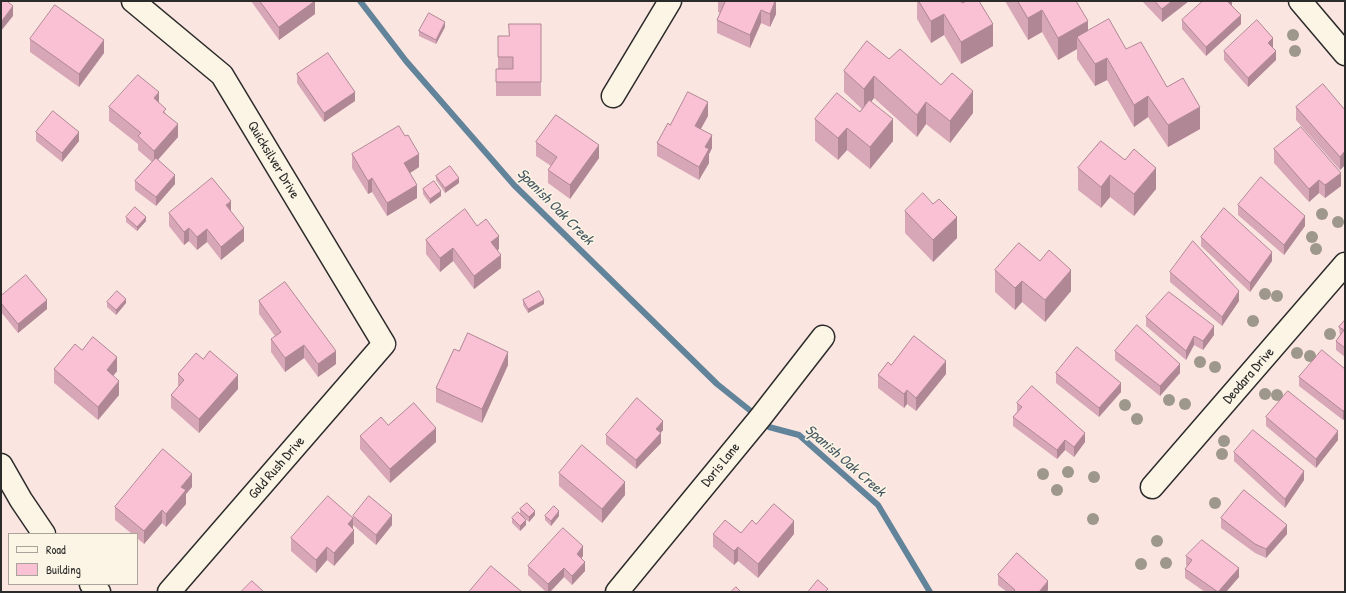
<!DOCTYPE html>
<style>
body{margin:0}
#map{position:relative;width:1346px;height:593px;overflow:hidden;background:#fbe5e0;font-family:"Patrick Hand",sans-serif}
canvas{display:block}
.frame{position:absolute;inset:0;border:2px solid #2b2b2b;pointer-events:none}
.legend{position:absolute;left:8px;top:533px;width:130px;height:52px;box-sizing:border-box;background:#fcf5e5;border:1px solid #a8a49b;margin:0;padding:5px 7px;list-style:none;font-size:12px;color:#2b2b2b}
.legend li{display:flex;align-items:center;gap:8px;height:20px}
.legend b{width:20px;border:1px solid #a8a49b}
</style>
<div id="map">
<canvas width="1346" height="593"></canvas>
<div class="frame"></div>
<ul class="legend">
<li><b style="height:5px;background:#fcf5e5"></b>Road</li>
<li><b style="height:11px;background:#fac1d5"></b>Building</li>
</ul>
</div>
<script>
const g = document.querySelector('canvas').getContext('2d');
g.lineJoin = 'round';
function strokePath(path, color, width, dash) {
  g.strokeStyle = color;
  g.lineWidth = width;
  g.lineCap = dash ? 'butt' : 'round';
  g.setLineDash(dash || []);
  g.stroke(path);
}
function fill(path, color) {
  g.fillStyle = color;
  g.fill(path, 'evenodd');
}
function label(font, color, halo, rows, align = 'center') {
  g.font = font + ' "Patrick Hand",sans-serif';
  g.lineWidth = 3;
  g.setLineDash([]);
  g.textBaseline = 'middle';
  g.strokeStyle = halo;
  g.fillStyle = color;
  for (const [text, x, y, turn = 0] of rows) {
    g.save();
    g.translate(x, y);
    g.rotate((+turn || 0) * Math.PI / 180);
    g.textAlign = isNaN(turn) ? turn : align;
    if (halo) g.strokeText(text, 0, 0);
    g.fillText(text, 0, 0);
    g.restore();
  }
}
const stream = new Path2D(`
 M360,1l46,60 108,124 203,199 35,28
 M769,427l30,8 79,70 52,87`);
const minor = new Path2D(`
 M133,1l89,74 162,269 -215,248
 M1300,1l45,53
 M613,96l57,-95
 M1,465l20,35 23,34
 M1152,487l193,-223
 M91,584l8,8
 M617,592l143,-174 63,-81`);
const trees = [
 [1293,35],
 [1295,51],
 [1322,214],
 [1338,222],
 [1312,237],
 [1316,249],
 [1265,294],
 [1277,296],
 [1253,321],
 [1330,334],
 [1297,353],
 [1310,356],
 [1200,362],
 [1215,367],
 [1265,394],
 [1277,395],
 [1169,400],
 [1185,404],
 [1125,405],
 [1137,419],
 [1224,441],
 [1222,454],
 [1068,472],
 [1043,474],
 [1094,477],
 [1057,490],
 [1215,503],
 [1093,519],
 [1157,541],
 [1166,563],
 [1141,564]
];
const wall = new Path2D(`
 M251,1h64v13l-36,26z
 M718,1h58v13l-6,13 -9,-4 -11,25 -33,-15v-13l3,-7 -2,-1z
 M917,1h44l32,45 -32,18 -17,-29 -13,8 -14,-24z
 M1005,1h71l12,30 38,18 41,38 33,42 -32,18 -20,-30 -14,10 -27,-47 -12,6 -18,-27v-10l-19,11 -16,-28 -14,8z
 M1142,1h47l-27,21z
 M1232,1v5l9,18 -35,32 -24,-27v-9z
 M541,24v72h-45v-27h2v-33h11z
 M445,27l-9,17 -17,-8v-5z
 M30,39l74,14 -25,34 -49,-35z
 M1273,47l3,13 -28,27 -24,-27v-9z
 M889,59l84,54 -23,30 -24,-19 -9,13 -43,-39 -3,4 22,39 -23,28 -23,-19 -9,10 -23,-19v-22l45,-7 2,-3 -18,-17v-21z
 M297,74l58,27 -31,21 -27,-39z
 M159,103l7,11 12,23 -20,23 17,24 -19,22 -21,-16v-9l17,-19 -14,-12v-6l-29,-23v-14z
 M1296,107l49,3v55l-5,5 -44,-50z
 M708,116l-7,13 11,19 -3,6v9l-10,17 -42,-24v-13l13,-18z
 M36,132l43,9 -17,21 -26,-21z
 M1101,141l55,48 -22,27 -24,-19 -9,11 -23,-18v-22z
 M536,142l63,16 -29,41 -22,-16v-13l3,-4 -15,-10z
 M1274,149l67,37 -16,12 -6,-5 -10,9 -35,-39z
 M352,154l67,13 -9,6 7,25 -30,18 -15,-24 -4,2 -16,-26z
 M436,176l23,7 -14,10 -9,-13z
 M423,189l18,7 -11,8 -7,-10z
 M933,204l24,34 -24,24 -28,-29v-22z
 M1238,205l67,21 -21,29 -46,-40z
 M231,212l13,29 -23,19 -14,-18 -10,8 -8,-9 -5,4 -15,-19v-13z
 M126,217l20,4 -9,10 -11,-9z
 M477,226l22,23 -2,1 4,18 -27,21 -21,-28 -13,11 -14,-18v-14z
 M1201,237l71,24 -22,31 -49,-46z
 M995,270l76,21 -26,31 -23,-20 -7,8 -20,-18z
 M1170,272l69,29 -17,25 -52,-44z
 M1,296l46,13 -29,24 -17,-21z
 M523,300l21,4 -16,9 -5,-8z
 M259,301l77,63 -18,13 -14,-19 -19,14 -14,-20v-13l4,-3 -16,-22z
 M107,302l19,1 -10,12 -9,-8z
 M1146,317l68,18 -11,15 -9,-5 -8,15 -40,-34z
 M1345,320v37l-9,-7v-9l4,-5 -1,-9z
 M82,350l35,21 -4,5 6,19 -21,25 -44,-37v-14z
 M459,351l49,14 -26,58 -46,-21v-14z
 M1115,351l65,22 -20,23 -45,-36z
 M203,359l35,30 -39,44 -28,-25v-13l7,-8v-13z
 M891,365l55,9 -30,37 -9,-7 -3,4 -26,-20v-13z
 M1345,369v49l-2,2 -44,-34v-9z
 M1056,373l65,19 -22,25 -43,-34z
 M1017,403l68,39 -11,15 -9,-7 -8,9 -44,-33v-9l4,-5z
 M1266,417l72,23 -22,28 -50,-42z
 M388,425l48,17 -46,41 -30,-34v-13z
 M663,430l-2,3v10l-25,26 -30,-25v-9z
 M1234,452l70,28 -19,28 -51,-47z
 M559,473l66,22 -23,28 -43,-37z
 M192,487l-6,7v10l-20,23 -4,-4 -18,21 -7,-6v-4h-5l-17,-14v-13z
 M520,509l15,6 -6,7 -9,-8z
 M353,516l39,9 -16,20 -23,-20z
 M545,516h14l-8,10 -6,-6z
 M512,518l14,7 -6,6 -8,-8z
 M1221,518l66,16 -21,24 -11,-5 -34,-25z
 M756,524l38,10 -36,44 -20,-17 -4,4 -21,-18v-13l28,-1z
 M353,529l1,14 -20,23 -7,-6 -11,13 -25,-22v-13z
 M583,556l-2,2 4,13 -13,14 -8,-8 -14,15h-4l-18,-17v-9z
 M1186,556l53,21 -13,15h-21l-20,-14v-9l2,-3 -1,-1z
 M998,575l50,15 -2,2h-39l-9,-7z`);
const shadedWall = new Path2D(`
 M315,1v13l-36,26v-13z
 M776,1v13l-6,13v-13z
 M1172,1h17l-27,21v-13z
 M1228,1h4v5l-4,-4z
 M13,6v10l-12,15v-9z
 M761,10v13l-11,25v-13z
 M1042,10v22l-14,8v-22z
 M944,14v21l-13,8v-22z
 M1241,15v9l-35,32v-9z
 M1088,21v22l-11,-6v12l-19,11v-22z
 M445,22v5l-9,17v-4z
 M993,24v22l-32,18v-22z
 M1273,38v10l-5,-5z
 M104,40v13l-25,34v-13z
 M1276,51v9l-28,27v-9z
 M1107,58v22l-12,6v-22z
 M874,76v22l-10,13v-22z
 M973,91v22l-23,30v-22z
 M159,92v14l-5,-8z
 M355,92v9l-31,21v-9z
 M1148,96v21l-14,10v-22z
 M708,102v14l-13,23v-13z
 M926,102v22l-9,13v-22z
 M1200,107v22l-32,18v-22z
 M893,119v22l-23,28v-22z
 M178,124v13l-24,27v-13z
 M847,128v22l-9,10v-22z
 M79,132v9l-17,21v-9z
 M712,135v13l-3,6v9l-10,17v-13l6,-20z
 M599,145v13l-29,41v-14z
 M1345,151v14l-5,5v-13z
 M419,154v13l-15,10v-14z
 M1156,168v21l-22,27v-22z
 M1341,173v13l-16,12v-13z
 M175,175v9l-19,22v-9z
 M1110,175v22l-9,11v-21z
 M372,178v14l-4,2v-13z
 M459,178v5l-14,10v-5z
 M1319,180v13l-10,9v-13z
 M417,185v13l-30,18v-13z
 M441,191v5l-11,8v-5z
 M231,201v13l-5,-9z
 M1305,216v10l-21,29v-10z
 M146,217v4l-9,10v-4z
 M957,217v21l-24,24v-22z
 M189,228v13l-5,4v-13z
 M244,228v13l-23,19v-13z
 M207,229v13l-10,8v-13z
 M499,236v13l-8,6v-13z
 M453,248v13l-13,11v-14z
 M1272,252v9l-22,31v-9z
 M501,255v13l-27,21v-13z
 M1071,270v21l-26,31v-22z
 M1022,281v21l-7,8v-22z
 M1239,291v10l-17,25v-9z
 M126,299v4l-10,12v-5z
 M47,300v9l-29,24v-9z
 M544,300v4l-16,9v-4z
 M1214,326v9l-11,15v-9z
 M1194,336v9l-8,15v-9z
 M304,345v13l-19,14v-14z
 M336,351v13l-18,13v-13z
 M508,352v13l-26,58v-14z
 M117,357v14l-10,13v-14z
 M946,361v13l-30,37v-13z
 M1180,364v9l-20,23v-10z
 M238,375v14l-39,44v-14z
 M119,381v14l-21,25v-13z
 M1121,383v9l-22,25v-9z
 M907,390v14l-3,4v-14z
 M1345,409v9l-2,2v-9z
 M663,421v9l-7,8v-9z
 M436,428v14l-46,41v-14z
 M1338,431v9l-22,28v-9z
 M661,433v10l-25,26v-9z
 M1085,433v9l-11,15v-10z
 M1065,440v10l-8,9v-9z
 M1304,471v9l-19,28v-9z
 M192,474v13l-6,7v10l-20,23v-13l15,-27z
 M625,482v13l-23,28v-14z
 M162,510v13l-18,21v-13z
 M535,511v4l-6,7v-5z
 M559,511v5l-8,10v-5z
 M392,515v10l-16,20v-10z
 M353,518v13l1,-1v13l-20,23v-13l14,-29z
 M526,520v5l-6,6v-5z
 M794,521v13l-36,44v-14z
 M1287,525v9l-21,24v-9z
 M583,546v10l-6,7v-9z
 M327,547v13l-11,13v-13z
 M738,547v14l-4,4v-14z
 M585,562v9l-13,14v-9z
 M564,568v9l-14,15h-2v-8z
 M1239,568v9l-13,15h-8z
 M1048,581v9l-2,2h-7z`);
const building = new Path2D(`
 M1,1h6l6,5 -12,16z
 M260,1h55l-36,26z
 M723,1h52l-5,13 -9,-4 -11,25 -33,-15 8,-18z
 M919,1h42l1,2 5,-2h12l14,23 -32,18 -17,-28 -13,7z
 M1018,1h58l12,20 -30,17 -16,-28 -14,8z
 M1155,1h17l-10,8z
 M1203,1h25v1l13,13 -35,32 -24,-27z
 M55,5l49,35 -25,34 -49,-35z
 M429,13l16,9 -9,18 -17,-9z
 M1109,19l17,30 15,-7 26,45 16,-9 17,29 -32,18 -20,-29 -14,9 -27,-47 -12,6 -18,-27z
 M1257,20l16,18 -5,5 8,8 -28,27 -24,-27z
 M509,24h32v58h-45v-13h17v-12h-15v-21h11z
 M867,41l22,18 11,-10 41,36 11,-12 21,18 -23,30 -24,-19 -9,13 -43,-39 -10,13 -20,-18z
 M328,53l27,39 -31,21 -27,-39z
 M138,75l21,17 -5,6 12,11 -3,3 15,12 -24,27 -16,-15 3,-3 -32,-26z
 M1323,84l22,26v41l-5,6 -44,-50z
 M688,92l20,10 -13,24 17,9 -7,12 4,2 -10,18 -42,-24 11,-20 2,2z
 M837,93l23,19 9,-12 24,19 -23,28 -23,-19 -9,10 -23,-19z
 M53,111l26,21 -17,21 -26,-21z
 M556,115l43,30 -29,40 -22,-15 9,-13 -21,-15z
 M399,126l6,10 3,-1 11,19 -15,9 13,22 -30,18 -15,-25 -4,3 -16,-27z
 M1301,127l40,46 -16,12 -6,-5 -10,9 -35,-40z
 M1101,141l24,19 9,-11 22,19 -22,26 -24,-19 -9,12 -23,-19z
 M156,158l19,17 -19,22 -21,-16z
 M450,166l9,12 -14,10 -9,-12z
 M1261,177l44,39 -21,29 -46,-40z
 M212,178l19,23 -5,4 18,23 -23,19 -14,-18 -10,8 -8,-9 -5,4 -15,-19z
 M434,181l7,10 -11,8 -7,-10z
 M923,193l10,11 6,-5 18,18 -24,23 -28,-29z
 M135,207l11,10 -9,10 -11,-10z
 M1224,208l48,44 -22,31 -49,-46z
 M465,209l12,17 9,-7 13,17 -8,6 10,13 -27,21 -21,-28 -13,10 -14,-18z
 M1193,241l46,50 -17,26 -52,-45z
 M1019,243l21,18 9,-11 22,20 -26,30 -23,-19 -7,7 -20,-18z
 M26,275l21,25 -29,24 -17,-21v-7z
 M285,282l51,69 -18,13 -14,-19 -19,13 -14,-19 10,-7 -22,-31z
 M117,291l9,8 -10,11 -9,-8z
 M539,291l5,9 -16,9 -5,-9z
 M1169,292l45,34 -11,15 -9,-5 -8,15 -40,-34z
 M1345,320v28l-9,-7 8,-11 -5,-3z
 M1137,325l43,39 -20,22 -45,-35z
 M468,333l40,19 -26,57 -46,-21 18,-39 5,2z
 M914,336l32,25 -30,37 -9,-8 -3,4 -26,-19 10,-13 3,3z
 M93,337l24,20 -10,13 12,11 -21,26 -44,-38 21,-25 7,6z
 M1077,347l44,36 -22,25 -43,-35z
 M1322,350l23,19v40l-2,2 -44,-34z
 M210,351l28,24 -39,44 -28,-24 13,-15 -6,-6 18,-21 7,6z
 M1032,386l53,47 -11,14 -9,-7 -8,10 -44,-33 9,-10 -5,-4z
 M1288,391l50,40 -22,28 -50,-42z
 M637,398l26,23 -7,8 5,4 -25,27 -30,-25z
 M414,403l22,25 -46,41 -30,-33 21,-19 7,8z
 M1253,430l51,41 -19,28 -51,-47z
 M582,445l43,37 -23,27 -43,-36z
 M163,449l29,25 -11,13 5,3 -20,24 -4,-4 -18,21 -29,-24z
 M1244,490l43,35 -21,24 -11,-5 -34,-26z
 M328,496l25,22 -5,6 6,6 -20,23 -7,-6 -11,13 -25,-22z
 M369,496l23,19 -16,20 -23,-19z
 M527,503l8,8 -6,6 -9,-8z
 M774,504l20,17 -36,43 -20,-17 -4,4 -21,-17 12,-14 16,13 11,-13 4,4z
 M554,506l5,5 -8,10 -6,-5z
 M518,512l8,8 -6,6 -8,-8z
 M563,528l20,18 -6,8 8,8 -13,14 -8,-8 -16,16 -20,-18z
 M1202,540l37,28 -21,24 -33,-23 7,-9 -6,-4z
 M1017,553l31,28 -9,11h-26l2,-2 -17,-15z
 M491,566l31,26h-53z
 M818,580l10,9 -2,2 1,1h-19z
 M252,581l12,11h-23z
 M736,587l5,5h-10z`);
const streetNames = [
 ["Quicksilver Drive",273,160,59],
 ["Deodara Drive",1249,376,-49],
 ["Doris Lane",721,465,-51],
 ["Gold Rush Drive",277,468,-49]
];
const waterNames = [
 ["Spanish Oak Creek",555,207,45],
 ["Spanish Oak Creek",845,461,41]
];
strokePath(stream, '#61849b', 6);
strokePath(minor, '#2b2b2b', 25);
strokePath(minor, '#fcf5e5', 22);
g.fillStyle = '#9e978b';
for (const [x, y] of trees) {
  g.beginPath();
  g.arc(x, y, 6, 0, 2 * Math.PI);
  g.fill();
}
fill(wall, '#d7a6b7');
fill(shadedWall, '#af8795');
fill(building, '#fac1d5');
strokePath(building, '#af8795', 1);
label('14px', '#2b2b2b', '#fcf5e5', streetNames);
label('italic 15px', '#465863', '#fcf5e5', waterNames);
</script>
